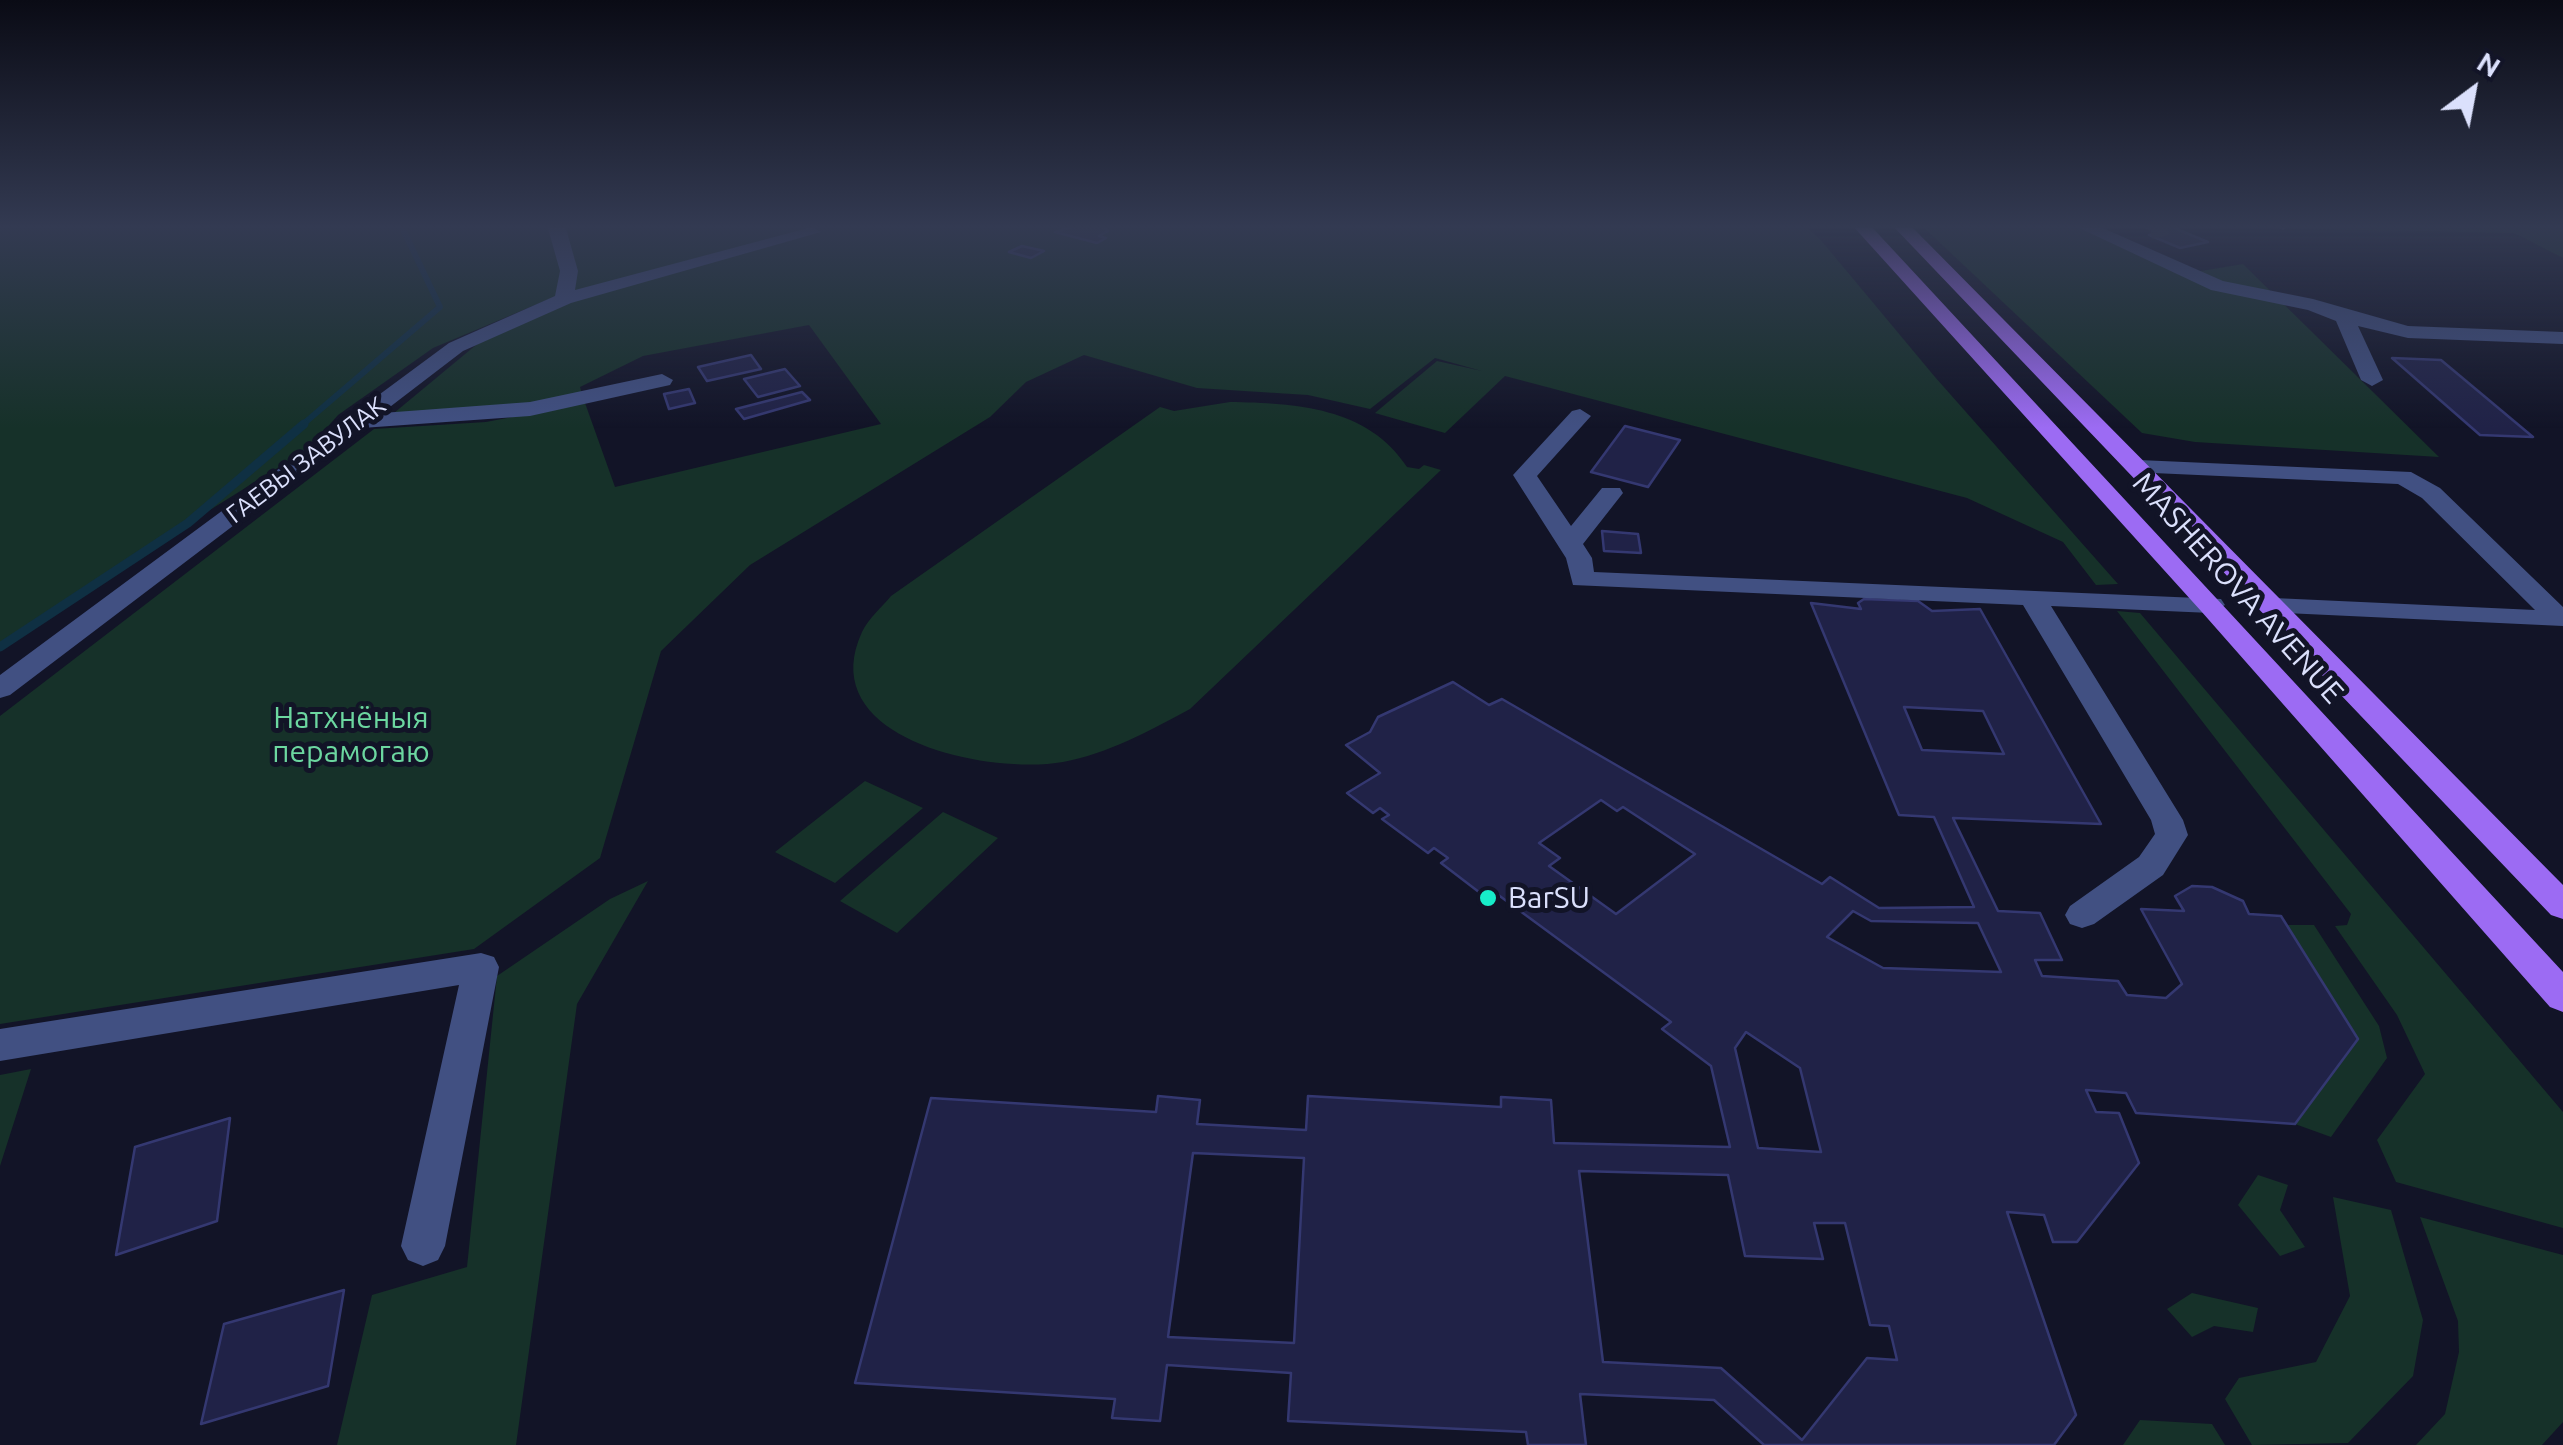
<!DOCTYPE html>
<meta charset="utf-8">
<style>
body{margin:0}
#map{position:relative;width:2563px;height:1445px;overflow:hidden;background:#121427;font-family:Ubuntu,sans-serif}
canvas{display:block}
.north{position:absolute;left:2423px;top:40px;width:100px;height:100px;-webkit-text-stroke:8px #121427;paint-order:stroke;rotate:32deg;font-size:28px;font-weight:700;line-height:40px;text-align:center;color:#dbe0fc}
.north::after{content:'';display:block;margin:auto;width:35px;height:45px;background:#dbe0fc;clip-path:polygon(50% 0,100% 100%,50% 72%,0 100%)}
</style>
<div id="map">
<canvas width="2563" height="1445"></canvas>
<div class="north">N</div>
</div>
<script>
const g = document.querySelector('canvas').getContext('2d');
g.lineJoin = 'round';
function fill(path, color) {
  g.fillStyle = color;
  g.fill(path, 'evenodd');
}
function strokePath(path, color, width, dash) {
  g.strokeStyle = color;
  g.lineWidth = width;
  g.lineCap = dash ? 'butt' : 'round';
  g.setLineDash(dash || []);
  g.stroke(path);
}
function label(font, color, halo, rows, align = 'center') {
  g.font = font + ' Ubuntu,sans-serif';
  g.lineWidth = 10;
  g.setLineDash([]);
  g.textBaseline = 'middle';
  g.strokeStyle = halo;
  g.fillStyle = color;
  for (const [text, x, y, turn = 0] of rows) {
    g.save();
    g.translate(x, y);
    g.rotate((+turn || 0) * Math.PI / 180);
    g.textAlign = isNaN(turn) ? turn : align;
    if (halo) g.strokeText(text, 0, 0);
    g.fillText(text, 0, 0);
    g.restore();
  }
}
const green = new Path2D(`
 M0,225h1804l16,14 115,138 183,207 -22,1 -33,-43 -96,-44 -462,-122 -60,57 -70,-20 62,-52 45,10 -47,-13 -65,51 -62,-14 -111,-7 -113,-33 -58,27 -36,35 -240,148 -89,86 -61,207 -126,91 -474,75v-308l374,-287 112,-7 99,-19 30,84 266,-63 -72,-99 -166,31 -63,31 2,7 -81,16 -107,3 82,-68 78,-48 -121,51 -95,67 -30,34 -243,151 -65,47z
 M1921,225h152l122,47 48,-8 196,193 -244,-15 -53,-9z
 M2223,225h340v33l-49,-25 -306,-6z
 M1230,402c65,1 138,5 177,65l12,2 5,-4 17,5 -251,239c-39,21 -83,45 -127,53 -73,13 -251,-22 -201,-130 6,-13 20,-25 29,-36l269,-189 14,4z
 M2117,611l23,2 423,499v116l-167,-46 -19,-42 48,-66 -28,-59 -62,-89 12,-1 4,-11z
 M865,781l58,27 -88,75 -60,-31z
 M943,812l55,26 -101,95 -57,-32z
 M648,881l-71,123 -61,441h-179l35,-150 95,-28 30,-291 113,-77z
 M2286,925h28l65,101 8,32 -56,79 -36,-13 63,-85z
 M31,1069l-31,97v-91z
 M2258,1175l30,10 -8,25 25,37 -25,9 -42,-51z
 M2333,1197l58,13 32,110 -10,56 -65,67 -96,2 -27,-46 14,-21 77,-16 34,-66z
 M2420,1217l143,38v167l-21,23h-126l29,-31 14,-62 -1,-31z
 M2192,1293l66,15 -5,24 -39,-6 -22,11 -25,-28z
 M2140,1420l72,4 13,21h-102z`);
const streamFar1 = new Path2D(`
 M301,426l139,-119 -39,-82`);
const stream = new Path2D(`
 M0,647l188,-124 116,-99`);
const building = new Path2D(`
 M1079,225l24,1 5,5 -9,5 7,2 -9,5 -42,-11z
 M2141,225h26l41,17 -28,6 -31,-13 10,-2z
 M1022,246l22,5 -13,7 -22,-6z
 M751,355l10,14 -54,12 -9,-14z
 M2392,358l49,2 92,77 -53,-2z
 M785,369l15,17 -42,11 -14,-18z
 M689,389l6,14 -26,6 -5,-15z
 M802,392l8,8 -66,19 -8,-10z
 M1625,426l55,14 -32,47 -57,-15z
 M1602,531l36,3 3,19 -37,-2z
 M1864,599l54,2 14,10 48,-2 121,215 -148,-6 45,93 42,2 22,47h-27l7,16 76,5 9,14 39,3 16,-14 -41,-75 43,2 -9,-15 17,-10 20,1 31,14 6,13 32,2 77,123 -63,85 -159,-11 -10,-20 -40,-3 10,22 23,1 20,50 -62,79h-24l-9,-27 -37,-3 69,203 -22,30h-290l-50,-45 -134,-6 6,51h-58l-2,-13 -238,-11 3,-48 -124,-8 -7,56 -48,-3 3,-19 -260,-16 76,-285 225,14 2,-16 42,4 -3,24 109,6 2,-34 193,11v-10l50,3 3,43 176,4 -19,-81 -49,-37 9,-7 -174,-128 -9,5 -47,-36 7,-5 -14,-10 -6,5 -46,-34 7,-4 -9,-7 -7,5 -26,-20 33,-20 -34,-28 24,-13 8,-15 75,-35 36,23 13,-6 320,185 8,-7 49,31 95,-1 -40,-90 -35,-2 -88,-212 50,6 -3,-6zM1904,707l79,4 21,43 -82,-4zM1601,800l16,11 6,-4 72,47 -79,60 -67,-48 11,-8 -21,-15zM1853,911l18,10 107,2 23,49 -118,-4 -56,-31zM1746,1032l54,36 21,84 -63,-4 -23,-100zM1193,1153l111,5 -10,185 -126,-6zM1579,1171l149,4 17,81 78,3 -9,-36h31l25,102 19,1 8,34 -30,-2 -65,82 -81,-72 -118,-6z
 M230,1118l-13,103 -101,34 19,-108z
 M344,1290l-16,96 -127,38 23,-100z`);
const minorTunnel = new Path2D(`
 M2150,229l17,-4`);
const minor = new Path2D(`
 M547,225h18l13,46 -3,19 237,-63 9,5 -250,71 -108,48 -81,62 148,-11 132,-28 11,6 -3,5 -140,31 -168,12 -352,267 -10,3v-23l449,-332 106,-47 5,-25z
 M2073,225h23l127,56 90,18 95,27 155,6v12l-155,-6 -50,-12 25,54 -11,6 -11,-6 -25,-59 -28,-11 -97,-20z
 M2271,225h20l-8,5z
 M1580,409l11,7 -54,60 34,50 31,-38h18l3,5 -40,51 9,14 2,14 627,27 4,6 -14,8 -160,-7 132,214 5,15 -25,40 -69,49 -12,4 -12,-4 -5,-9 5,-9 69,-49 16,-23 -4,-14 -128,-215 -450,-20 -7,-27 -53,-83 59,-64z
 M2139,460l272,12 29,16 123,119v19l-299,-14 -4,-6 14,-8 261,12 -113,-112 -24,-14 -267,-12 -4,-5z
 M481,953l13,4 5,10 -54,279 -7,14 -15,6 -15,-6 -7,-14 58,-261 -459,76v-32z`);
const major = new Path2D(`
 M1852,225h18l693,747v40l-13,-5 -349,-396z
 M1892,225h18l653,660v34l-12,-4z`);
const markers = [
 [1488,898,10,"#17ecc9"]
];
const farStreetnames = [
 ["ГАЕВЫ ЗАВУЛАК",306,460,-37]
];
const streetNames = [
 ["MASHEROVA AVENUE",2238,588,48]
];
const parkNames = [
 ["Натхнёныя",351,718],
 ["перамогаю",351,752]
];
const poiNames = [
 ["BarSU",1508,898]
];
fill(green, '#163129');
strokePath(streamFar1, '#0f3043', 6);
strokePath(stream, '#0f3043', 9);
fill(building, '#202247');
strokePath(building, '#343871', 2.5);
strokePath(minorTunnel, '#303347', 20, [20, 10]);
fill(minor, '#415082');
fill(major, '#9c6bf3');
const sky = g.createLinearGradient(0, 0, 0, 428);
sky.addColorStop(0, '#0a0b15');
sky.addColorStop(0.53, '#333a52');
sky.addColorStop(1, '#333a5200');
g.fillStyle = sky;
g.fillRect(0, 0, 2563, 428);
for (const [x, y, r, color] of markers) {
  const dot = new Path2D();
  dot.arc(x, y, r, 0, 2 * Math.PI);
  g.fillStyle = color;
  g.fill(dot);
  strokePath(dot, '#121427', 4);
}
label('25px', '#dbe0fc', '#121427', farStreetnames);
label('30px', '#dbe0fc', '#121427', streetNames);
label('30px', '#6cd7a0', '#121427', parkNames);
label('30px', '#dbe0fc', '#121427', poiNames, 'left');
</script>
